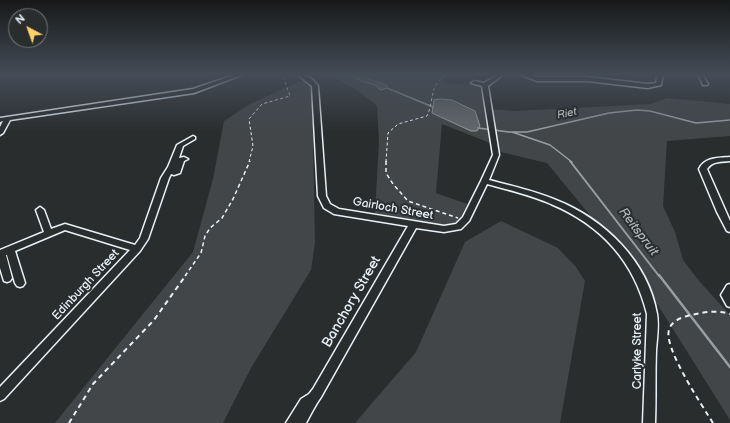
<!DOCTYPE html>
<style>
body{margin:0}
#map{position:relative;width:730px;height:423px;overflow:hidden;background:#2a2d2e;font-family:"Balsamiq Sans",sans-serif}
canvas{display:block}
.north{position:absolute;left:8px;top:8px;width:40px;height:40px;box-sizing:border-box;background:#2a2d2e;border:1px solid #767b7f;border-radius:50%;rotate:319deg;font-size:11px;font-weight:700;line-height:16px;text-align:center;color:#e8f1f8}
.north::after{content:'';display:block;margin:auto;width:14px;height:18px;background:#ffd166;clip-path:polygon(50% 0,100% 100%,50% 72%,0 100%)}
</style>
<div id="map">
<canvas width="730" height="423"></canvas>
<div class="north">N</div>
</div>
<script>
const g = document.querySelector('canvas').getContext('2d');
g.lineJoin = 'round';
function fill(path, color) {
  g.fillStyle = color;
  g.fill(path, 'evenodd');
}
function strokePath(path, color, width, dash) {
  g.strokeStyle = color;
  g.lineWidth = width;
  g.lineCap = dash ? 'butt' : 'round';
  g.setLineDash(dash || []);
  g.stroke(path);
}
function label(font, color, halo, rows, align = 'center') {
  g.font = font + ' "Balsamiq Sans",sans-serif';
  g.lineWidth = 4;
  g.setLineDash([]);
  g.textBaseline = 'middle';
  g.strokeStyle = halo;
  g.fillStyle = color;
  for (const [text, x, y, turn = 0] of rows) {
    g.save();
    g.translate(x, y);
    g.rotate((+turn || 0) * Math.PI / 180);
    g.textAlign = isNaN(turn) ? turn : align;
    if (halo) g.strokeText(text, 0, 0);
    g.fillText(text, 0, 0);
    g.restore();
  }
}
const green = new Path2D(`
 M329,74h122l-5,2 -2,7 36,3 10,57 -48,-19 -6,69 31,11c-3,7 -6,17 -14,20 -14,5 -61,-8 -78,-11l4,-72 -2,-35 -17,-14z
 M305,79l7,7 3,157 -4,27 -60,98 -28,55h-168l138,-171 20,-73 11,-58 26,-17z
 M667,98l63,6v32l-63,5 -4,65 12,26 8,28 17,22 30,33v105l-91,-145 -92,-112 -51,-12 -8,-42 28,2 135,-7z
 M501,221l57,27 18,19 9,14 -25,142h-205l61,-71 49,-110z`);
const water = new Path2D(`
 M348,74h13l8,5 18,6v3l-5,2 -3,-1 -4,-4 -11,-3z
 M442,99l10,1 23,11 5,15 -3,5h-6l-39,-18 2,-13z`);
const streamFar2 = new Path2D(`
 M387,88l46,19
 M478,128l31,4h18l82,-19 28,-3 13,1 46,12 34,-3
 M512,132l38,13 22,17`);
const streamFar1 = new Path2D(`
 M570,161l89,115`);
const stream = new Path2D(`
 M659,275l71,92`);
const pathFar2 = new Path2D(`
 M249,162l4,-16 -4,-27 13,-15 28,-8 -8,-22
 M386,162l2,-29 10,-9 29,-8c8,-18 1,-29 20,-42`);
const pathFar1 = new Path2D(`
 M386,161v12l7,11 15,17 50,17
 M185,276l16,-23 4,-17 5,-8 12,-10 11,-19 17,-38`);
const path = new Path2D(`
 M69,423l24,-39 61,-64 32,-45
 M713,423c-10,-16 -50,-76 -44,-93 2,-9 13,-13 22,-15 13,-3 26,-5 39,-1`);
const minor = new Path2D(`
 M237,74h7l-50,19 -184,27 -7,13 -3,2v-8l3,-6 -3,1v-4l193,-29z
 M297,74c9,-1 16,5 21,12l8,110 4,8 9,5 105,17 12,-2 7,-7 18,-36 12,-26 -11,-69 -11,-3 3,-2 10,2 15,-9h5l-16,12 11,69 -10,25c23,6 46,11 67,20 48,19 92,61 101,114 2,11 0,24 -1,36 -1,24 0,49 -1,73h-12l4,-109c-13,-53 -46,-89 -96,-110 -20,-9 -42,-14 -64,-20l-18,37 -8,8 -17,3 -28,-4 -95,169c-6,8 -10,17 -15,26h-20l15,-24 8,-5 4,-5 95,-163 -74,-12 -10,-6 -6,-12 -6,-110z
 M519,74h7l11,3h50l61,7 8,-1 2,-9h5l-2,11 -13,3 -61,-7h-50z
 M698,74h4l6,10 -1,1h-4z
 M193,136l2,1v2l-12,7 -4,12 5,-1 4,2 -4,2 -4,12 -6,2 -3,-1 -2,4 -21,61 -8,12 -136,148 -4,2v-14l130,-137 -65,-20 -50,21 10,32 -2,3 -3,1 -3,-1 -2,-3 -8,-28h-1l6,23 -2,3 -3,1 -3,-1 -4,-13v-18l44,-18 -8,-22 4,-3 4,3 7,19 14,-5 70,21 5,-7 21,-60 7,-11 9,-22z
 M730,157v4c-9,1 -18,0 -23,8l23,52v11l-3,-1 -10,-19 -18,-43c6,-12 19,-11 31,-12z
 M730,284v23l-3,-1 -6,-11 6,-10z`);
const farWaternames = [
 ["Riet",567,114,-12]
];
const streetNames = [
 ["Gairloch Street",393,209,10],
 ["Edinburgh Street",86,285,-47],
 ["Carlyke Street",638,351,-90]
];
const waterNames = [
 ["Reitspruit",638,232,53]
];
const nearStreetnames = [
 ["Banchory Street",352,302,-60]
];
fill(green, '#424648');
fill(water, '#63686b');
strokePath(water, '#989fa3', 1);
strokePath(streamFar2, '#989fa3', 1.5);
strokePath(streamFar1, '#989fa3', 2);
strokePath(stream, '#989fa3', 2.5);
strokePath(minor, '#e8f1f8', 3);
strokePath(pathFar2, '#e8f1f8', 1, [3, 2.5]);
strokePath(pathFar1, '#e8f1f8', 1.5, [4, 3]);
strokePath(path, '#e8f1f8', 2, [5, 4]);
fill(minor, '#2a2d2e');
const sky = g.createLinearGradient(0, 0, 0, 133);
sky.addColorStop(0, '#171919');
sky.addColorStop(0.56, '#444c57');
sky.addColorStop(1, '#444c5700');
g.fillStyle = sky;
g.fillRect(0, 0, 730, 133);
label('italic 11px', '#acb3b9', '#2a2d2e', farWaternames);
label('12px', '#e8f1f8', '#2a2d2e', streetNames);
label('italic 13px', '#acb3b9', '#2a2d2e', waterNames);
label('14px', '#e8f1f8', '#2a2d2e', nearStreetnames);
</script>
